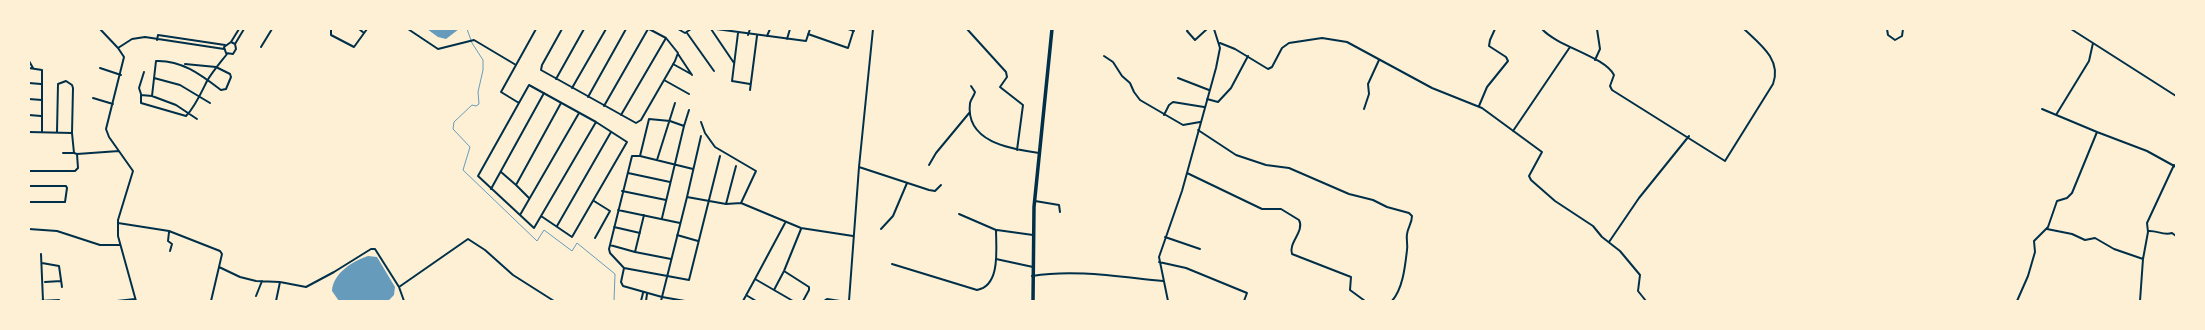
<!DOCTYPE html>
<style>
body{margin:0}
#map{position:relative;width:2205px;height:330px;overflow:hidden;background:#fdf0d5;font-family:Lato,sans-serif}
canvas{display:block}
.frame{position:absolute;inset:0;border:30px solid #fdf0d5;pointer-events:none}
</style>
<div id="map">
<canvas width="2205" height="330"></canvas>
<div class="frame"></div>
</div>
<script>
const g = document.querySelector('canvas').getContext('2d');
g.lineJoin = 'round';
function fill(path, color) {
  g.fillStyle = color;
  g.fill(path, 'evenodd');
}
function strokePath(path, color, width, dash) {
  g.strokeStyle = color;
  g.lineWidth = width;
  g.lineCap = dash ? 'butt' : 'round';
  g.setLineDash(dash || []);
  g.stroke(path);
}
const water = new Path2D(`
 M427,29h32l-13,10 -8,-2z
 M368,256l9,1 18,30 -1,8 -6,6h-49l-7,-10c1,-18 21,-30 36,-35z`);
const stream = new Path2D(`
 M467,29l5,14 11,17v10l-5,22 1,12 -3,2 -4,-1 -18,17 -1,7 17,18 -7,23 74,71 7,-11 28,21 5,-8 38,31 -1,27`);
const minor = new Path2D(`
 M100,29l18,19 6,9 -18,72 3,8 24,34 -15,49v16l18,65
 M331,29v6l23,12 13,-18
 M359,29l5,4
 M408,29l30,20 36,-9 42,25 -15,27 18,11
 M562,29l-20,36 -1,5 95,53 5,-3 34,-59 3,-8 -12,-15 -17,-9
 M678,29l7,4 6,-4
 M711,29l23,34
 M716,29l90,12 4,-12
 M848,29l6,2
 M967,29l39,43 1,5 -7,10 23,18 -6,45
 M1188,29l-1,2 8,9 12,-11
 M1542,29c16,18 62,27 72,46l-4,11 2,4 113,71 48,-77c9,-24 -13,-40 -29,-55
 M1887,29l1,6 7,5 7,-4 1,-7
 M2071,29l105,67
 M687,33l27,38
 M738,33l-6,48 18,3
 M808,34l40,14 6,-19
 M748,35l2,-6
 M767,36l3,-7
 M787,39l3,-10
 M157,40l1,-5 67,10
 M231,42l4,2 1,5 -3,5 -7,-1 -2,-6 7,-5 8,-13
 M1220,43l15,6 33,20 4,-2 10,-19 7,-5 33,-5 25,4 85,46 50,20 60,44 -13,24 2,4 24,21 38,25 9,11 18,14 20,24 -2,16 8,10
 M235,44l9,-15
 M261,47l11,-18
 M118,48l14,-9 13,-2 79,12
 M678,54l14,21
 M1104,56l9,6 9,14 8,7 4,9 6,8 43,25 17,-3
 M1595,60l5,-11 -3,-20
 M29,61l4,7
 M185,64l31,3 14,7 1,3 -5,12 -5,1c-20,-15 -39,-30 -65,-29l-4,35 -11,-1v8l45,13c9,-9 15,-23 21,-35 6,-10 13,-18 20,-27
 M673,64l18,10
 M516,65l20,-36
 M29,68l13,2v62
 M100,68l21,7
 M154,78l26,7 30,18
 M1178,78l31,12
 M556,79l28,-50
 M664,80l25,14
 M29,83l12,1
 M529,85l67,37 -62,106 -56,-52z
 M971,86l4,6c-1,4 -4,7 -5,11 -5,39 40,46 69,50
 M572,88l34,-59
 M750,90l7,-54
 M141,94l-2,-6 5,-16
 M152,96l24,9 21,14
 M588,97l38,-68
 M93,98l20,6
 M29,99l13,1
 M1207,99l11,3 13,-14 17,-32
 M604,106l44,-77
 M1479,106l8,-19 21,-26 -2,-4 -17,-11 1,-6 5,-11
 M1364,109l5,-15 -1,-10 11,-24
 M2042,109l55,23
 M29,115l12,1
 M621,115l45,-77
 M1164,115l5,-10 4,-3 31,5
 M2056,115l33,-54 4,-18
 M701,122l4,11 10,14 41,24 -15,32
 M684,126l5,-16
 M1198,130l38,25 30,10 23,3 60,26 24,6 14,7 22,6 3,3c0,7 -4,11 -5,18 -1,5 1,11 0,16 -2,17 -4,38 -15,51
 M1513,131l57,-84
 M29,132l43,1 2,20 3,1 42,-3
 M57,132l1,-48 8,-3 6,4 1,3 -1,45
 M63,153h11
 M640,156l9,-37 21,2 14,5 -22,92
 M657,160l18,-57
 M929,165l7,-12 34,-41
 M859,167l70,23 6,1 6,-6
 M693,169l-53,-13h-8l-23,93 1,4 14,15 65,12 31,-124
 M29,171h46l3,-3 -1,-14
 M501,172l15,13 45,-82
 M628,173l42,9
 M1187,173l75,36h19l18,11c6,11 -11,23 -7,34l59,23 -1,13 15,11
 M516,185l13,13
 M29,186h37l1,2 -2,14h-36
 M491,189l53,-96
 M622,191l44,9
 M687,197l14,-61
 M594,201l16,10 -15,27
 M1035,201l24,4 1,7
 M726,204l15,-1 60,25 52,8
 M618,210l62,13
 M520,215l59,-102
 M644,215l-9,37 36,7
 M541,216l31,21 55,-95 -31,-20
 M118,223l51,8 51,20 2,3 -3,13 21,10 16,4 24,1 26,5 28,-15 37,-23h4l24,38 5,14
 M557,226l54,-94
 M614,227l26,6
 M29,229l28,2 43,14h20
 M881,229l12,-13 14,-33
 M2047,229l25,5 13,6 10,-2 19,11 29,10
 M997,230l36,5
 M2148,231c9,-1 15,5 24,2l4,3
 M169,232l-1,9 4,3 -2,7
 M677,235l21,6
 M1165,237l35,12
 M1609,242l30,-44 50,-62
 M610,245l25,7
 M41,254l2,47
 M996,259l37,8
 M1159,262l27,6 61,25 -3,8
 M42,263l17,3 3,21
 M892,264l85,26c24,-4 19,-42 19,-60l-37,-16
 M624,268l-3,14 2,4 39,11 -1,4
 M784,271l25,16v3l-6,11
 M1032,276c43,-7 88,1 131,5
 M755,279l30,-56
 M45,282l16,-1
 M399,287l69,-48 17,11 28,25 41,26
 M746,295l10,6
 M256,296l6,-15
 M39,301l20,-1
 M117,301l18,-2
 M202,301h10
 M211,301l8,-34
 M276,301l4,-19
 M641,301l2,-8
 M646,301l1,-7
 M685,301l-23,-4 25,-100 39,7 10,-38
 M743,301l12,-22 19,11
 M793,301l-19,-11 10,-19 17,-42
 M824,301l3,-2 13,2
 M849,301l10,-134 14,-138
 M1168,301l-9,-44 23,-66 34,-123 4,-20 -6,-19
 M2017,301l11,-25 7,-24 -1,-11 14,-14 9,-26 10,-3 5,-5 25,-61 50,19 29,16
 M2140,301l3,-42 5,-27 -1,-9 27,-58`);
const primary = new Path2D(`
 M1033,301l1,-94 18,-178`);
fill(water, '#669bbc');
strokePath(stream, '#669bbc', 1);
strokePath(minor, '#003049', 2);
strokePath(primary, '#003049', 3.5);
</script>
